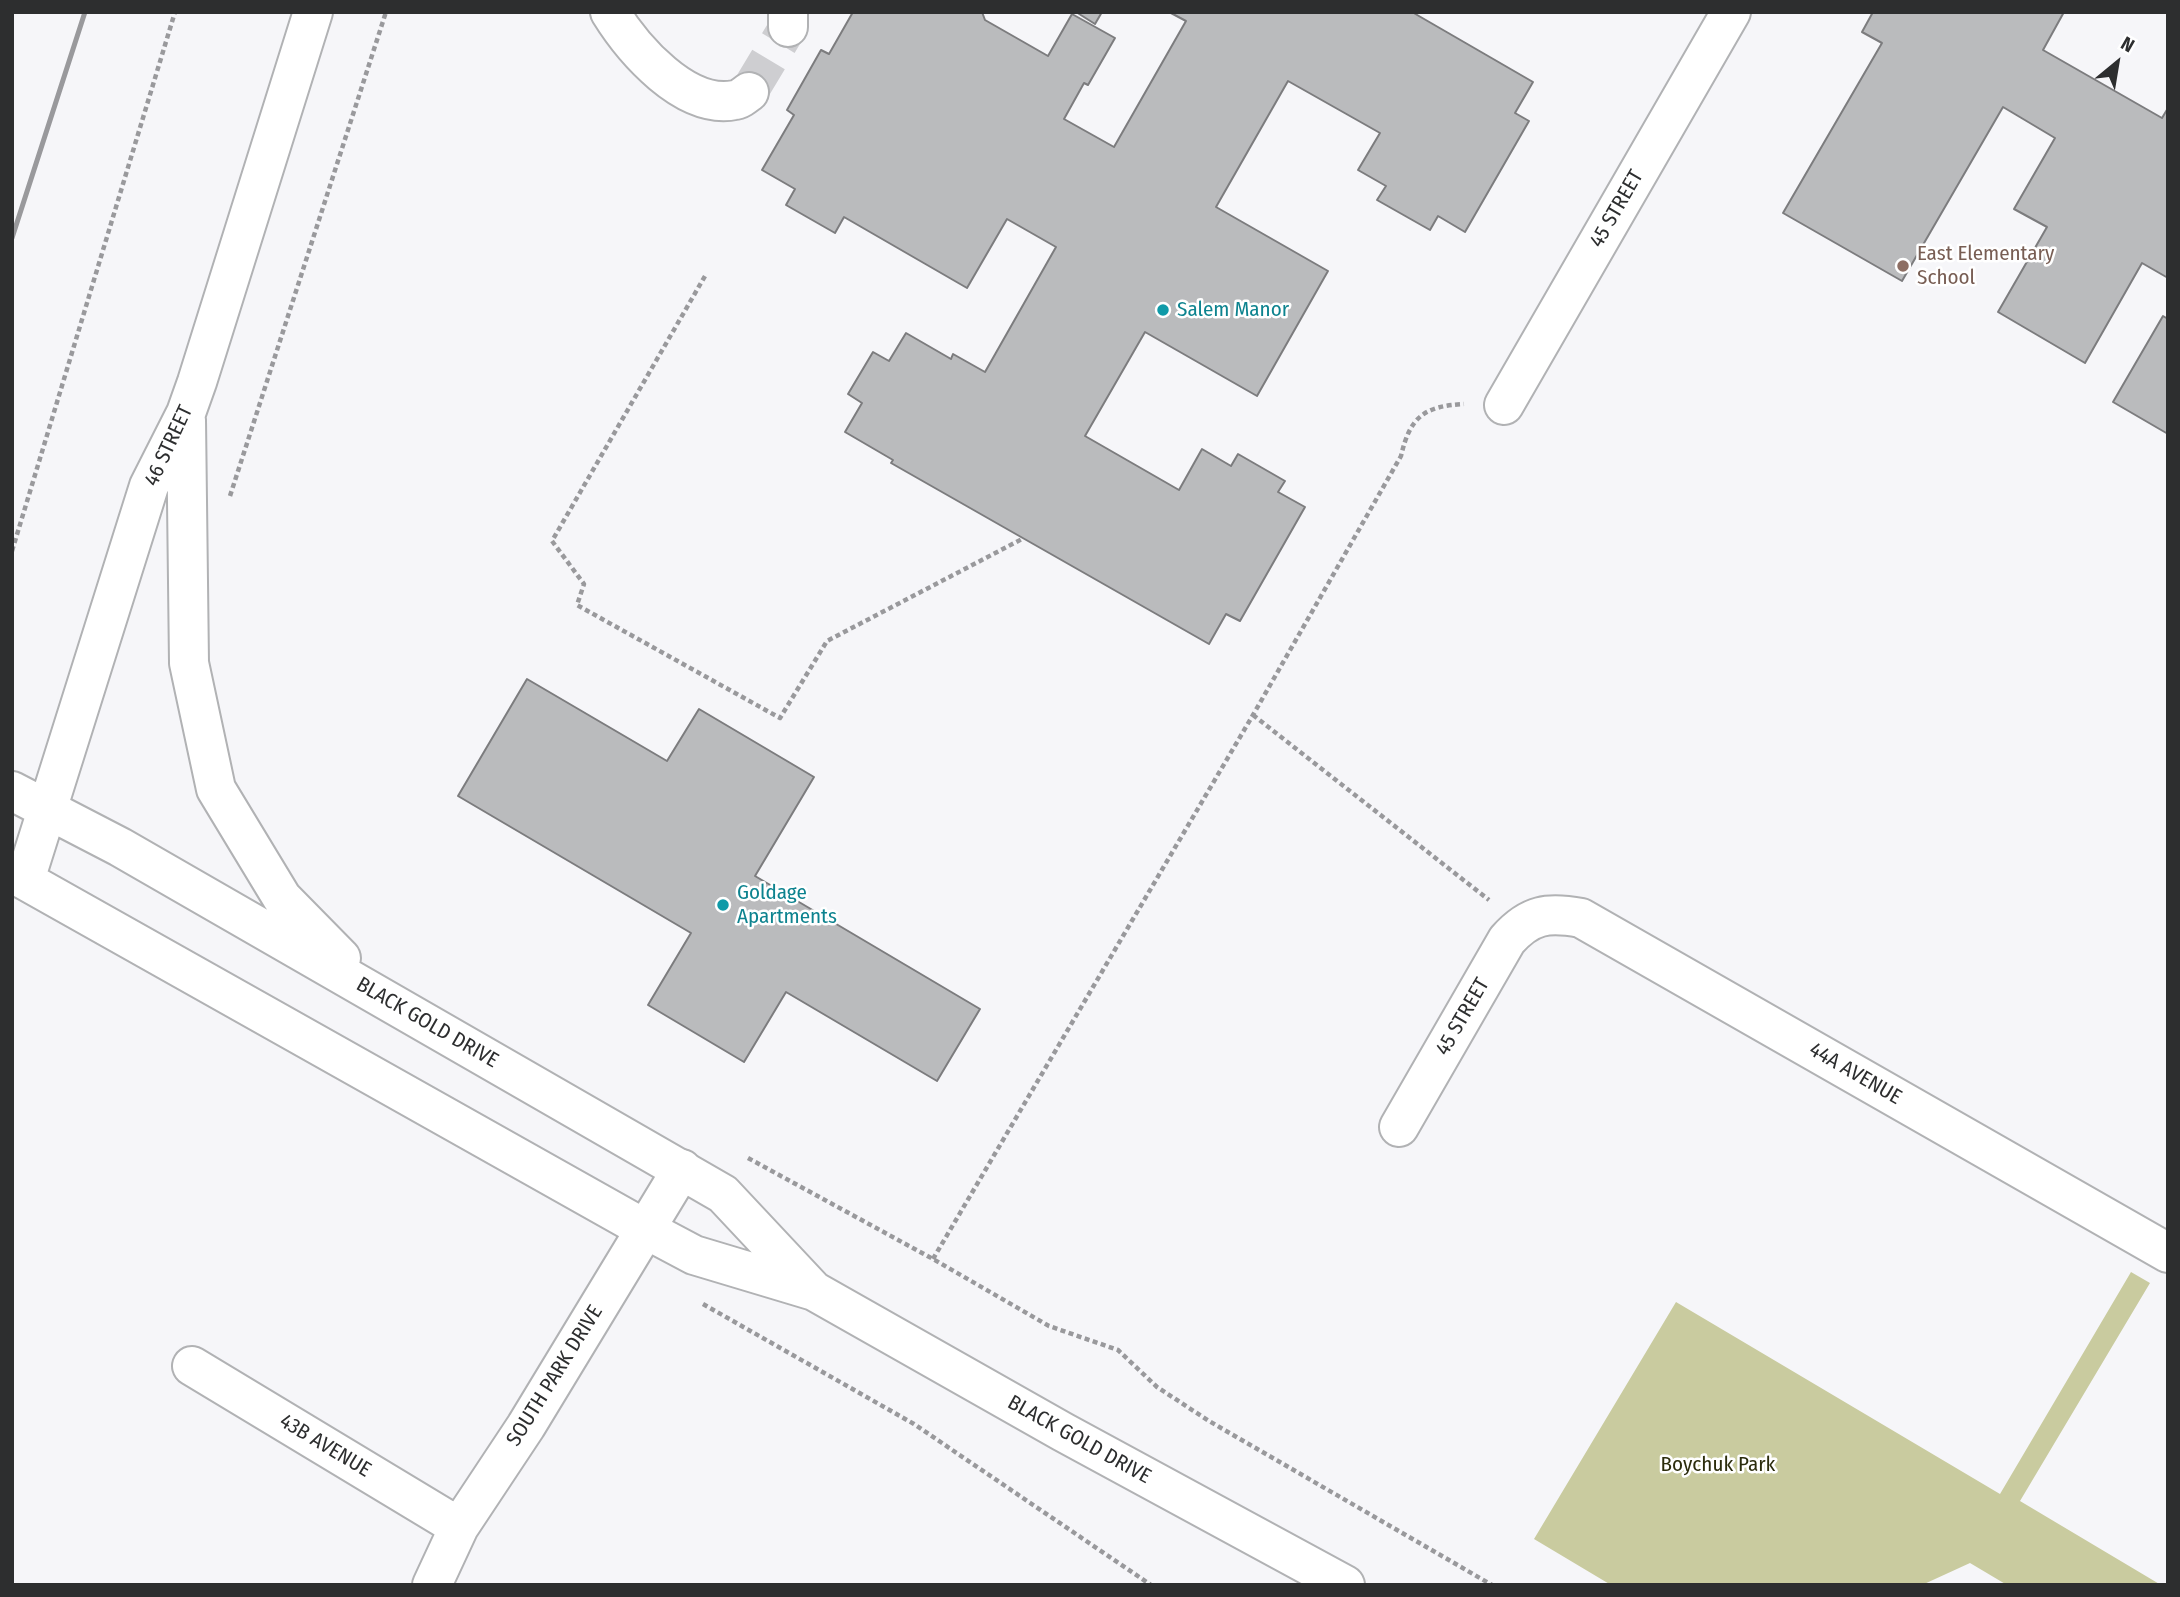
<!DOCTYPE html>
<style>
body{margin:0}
#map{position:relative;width:2180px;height:1597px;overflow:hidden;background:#f6f6f9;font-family:"Fira Sans Condensed",sans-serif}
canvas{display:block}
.frame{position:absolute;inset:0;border:14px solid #2d2e2f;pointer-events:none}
.north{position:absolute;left:2082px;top:28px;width:70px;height:70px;-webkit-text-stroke:5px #fff;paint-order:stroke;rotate:30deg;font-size:19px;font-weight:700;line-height:28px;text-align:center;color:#2d2e2f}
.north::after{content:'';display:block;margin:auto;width:24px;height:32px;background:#2d2e2f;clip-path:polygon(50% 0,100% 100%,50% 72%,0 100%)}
</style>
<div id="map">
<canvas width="2180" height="1597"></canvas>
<div class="frame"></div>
<div class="north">N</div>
</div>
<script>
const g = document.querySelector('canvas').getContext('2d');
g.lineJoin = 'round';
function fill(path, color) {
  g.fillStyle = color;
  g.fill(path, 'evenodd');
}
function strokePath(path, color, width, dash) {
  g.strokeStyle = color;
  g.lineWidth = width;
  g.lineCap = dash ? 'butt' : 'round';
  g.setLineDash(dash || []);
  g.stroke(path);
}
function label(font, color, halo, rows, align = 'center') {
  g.font = font + ' "Fira Sans Condensed",sans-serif';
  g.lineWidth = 5;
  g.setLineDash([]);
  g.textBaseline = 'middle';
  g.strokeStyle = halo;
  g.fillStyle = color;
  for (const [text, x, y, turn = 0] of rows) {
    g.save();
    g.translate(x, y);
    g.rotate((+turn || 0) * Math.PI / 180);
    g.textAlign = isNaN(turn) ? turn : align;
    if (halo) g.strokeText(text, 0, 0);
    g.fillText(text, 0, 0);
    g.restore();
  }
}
const green = new Path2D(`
 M2131,1272l19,11 -130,218 141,84h-154l-37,-22 -48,22h-311l-77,-46 142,-237 324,192z`);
const building = new Path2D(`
 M853,12h129l3,8 63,36 24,-42 43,24 -27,47 -4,-2 -20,36 50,28 72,-126 -17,-9h243l121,70 -18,31 14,8 -64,111 -27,-16 -8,14 -53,-30 9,-14 -28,-16 22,-37 -92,-52 -72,126 112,64 -71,125 -112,-64 -60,104 94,54 23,-41 29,17 7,-12 47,27 -7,11 27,15 -65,114 -14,-7 -17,30 -318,-181 2,-3 -48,-28 17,-29 -14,-9 25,-42 16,9 17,-28 45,26 2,-5 32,18 71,-125 -49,-28 -40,69 -123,-71 -9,16 -49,-28 9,-16 -33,-19 32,-55 -7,-5 34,-60 8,4z
 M1076,12h26l-7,12z
 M1873,12h191l-21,38 119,68 6,-10v170l-26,-15 -57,100 -87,-51 49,-85 -33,-18 41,-71 -52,-31 -101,174 -119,-68 99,-170 -20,-11z
 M2163,316l5,3v115l-55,-32z
 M527,679l140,82 32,-52 115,68 -59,99 225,133 -43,72 -151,-89 -42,70 -96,-57 43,-72 -233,-137z`);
const minorTunnel = new Path2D(`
 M749,92l39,-65`);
const path = new Path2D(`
 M705,276l-153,265 32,43 -7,21 203,113 47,-77 195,-102
 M230,496l156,-484
 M12,551l163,-539
 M1253,715l236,185
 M748,1158l185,101 116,67 69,24 39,37 52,34 283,164
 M933,1259l320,-544 148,-259c9,-39 23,-50 63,-52
 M703,1304l211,120 237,161`);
const minor = new Path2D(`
 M610,12c23,37 75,98 125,88 4,0 10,-5 14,-8
 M788,27v-15
 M1504,405l227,-393
 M1399,1127l108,-187c23,-26 41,-28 74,-22l587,335
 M192,1366l267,161
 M432,1585l27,-58 67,-101 156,-257`);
const major = new Path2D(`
 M186,420l3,243 27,126 66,109 59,60
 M12,791l108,56 603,347 90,96
 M12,873l633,356 49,26 120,36 249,141 282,153
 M25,880l124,-394 37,-73 11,-31 116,-370`);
const rail = new Path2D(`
 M12,238l73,-226`);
const markers = [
 [1903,266,7,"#8d6e63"],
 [1163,310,7,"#0f9aa8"],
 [723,905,7,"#0f9aa8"]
];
const streetNames = [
 ["45 STREET",1617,209,-60],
 ["46 STREET",169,446,-65],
 ["45 STREET",1463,1017,-60],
 ["BLACK GOLD DRIVE",427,1023,30],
 ["44A AVENUE",1855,1074,30],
 ["SOUTH PARK DRIVE",555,1376,-58],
 ["BLACK GOLD DRIVE",1079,1440,29],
 ["43B AVENUE",325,1446,31]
];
const educationNames = [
 ["East Elementary",1917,254],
 ["School",1917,278]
];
const cultureNames = [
 ["Salem Manor",1177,310],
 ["Goldage",737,893],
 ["Apartments",737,917]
];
const parkNames = [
 ["Boychuk Park",1718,1465]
];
fill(green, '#c9cb9f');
fill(building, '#babbbd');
strokePath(building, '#7c7c7e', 2);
strokePath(minorTunnel, '#ceced1', 38, [38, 19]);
strokePath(minor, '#b1b2b4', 42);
strokePath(major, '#b1b2b4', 42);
strokePath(path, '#99999c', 4.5, [5, 3.5]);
strokePath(minor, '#fff', 38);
strokePath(major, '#fff', 38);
strokePath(rail, '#99999c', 5);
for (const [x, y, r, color] of markers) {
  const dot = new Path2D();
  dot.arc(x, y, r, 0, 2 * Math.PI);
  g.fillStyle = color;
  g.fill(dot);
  strokePath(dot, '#fff', 2.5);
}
label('21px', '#2d2e2f', '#fff', streetNames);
label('21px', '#785e54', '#fff', educationNames, 'left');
label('21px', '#0d838f', '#fff', cultureNames, 'left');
label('21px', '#2b2c0c', '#fff', parkNames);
</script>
